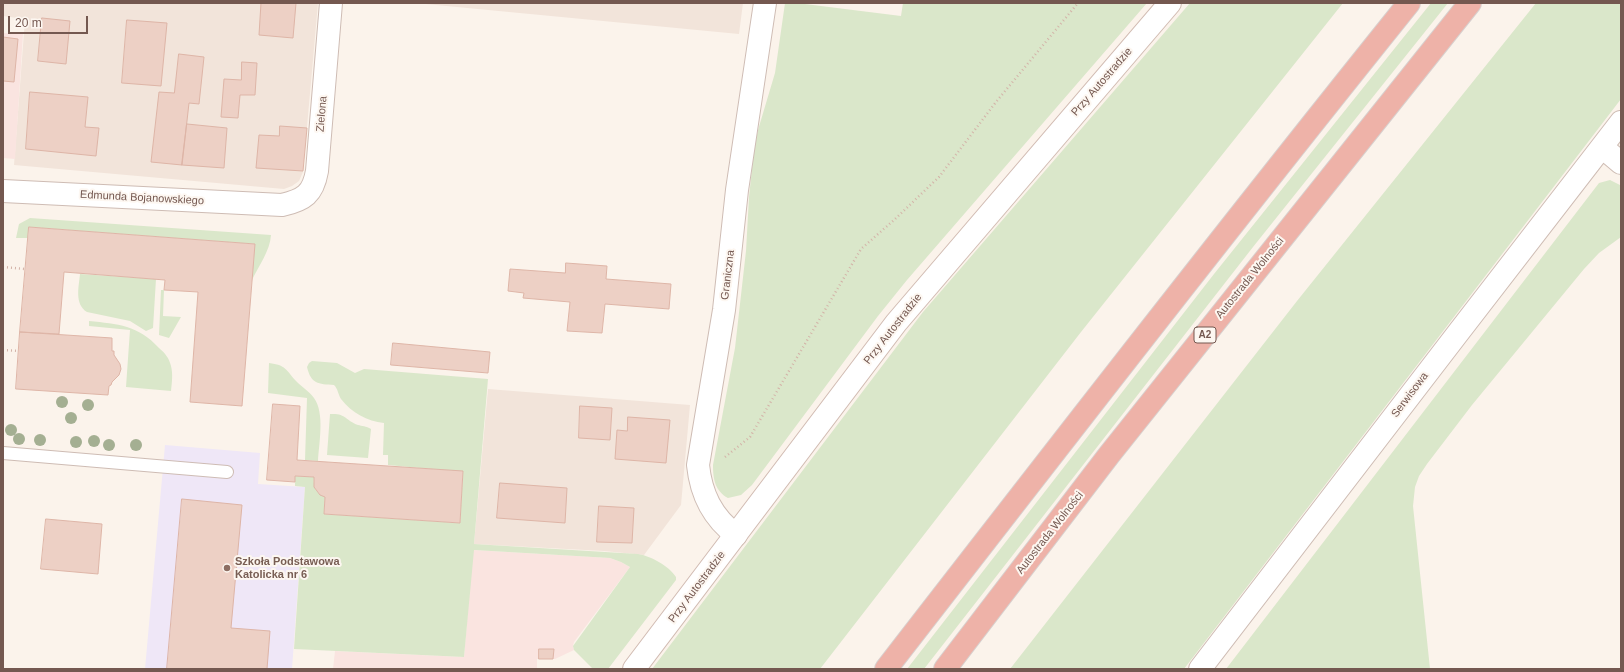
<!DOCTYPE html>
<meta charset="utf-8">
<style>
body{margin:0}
#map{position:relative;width:1624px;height:672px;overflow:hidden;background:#fbf3eb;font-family:Helvetica,sans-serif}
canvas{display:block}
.frame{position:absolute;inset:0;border:4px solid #745850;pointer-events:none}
.scale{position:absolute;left:8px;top:16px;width:80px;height:18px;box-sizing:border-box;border:2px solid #745850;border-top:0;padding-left:5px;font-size:12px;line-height:14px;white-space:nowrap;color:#745850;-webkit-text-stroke:3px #fdf7f1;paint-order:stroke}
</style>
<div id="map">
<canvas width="1624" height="672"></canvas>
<div class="frame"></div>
<div class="scale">20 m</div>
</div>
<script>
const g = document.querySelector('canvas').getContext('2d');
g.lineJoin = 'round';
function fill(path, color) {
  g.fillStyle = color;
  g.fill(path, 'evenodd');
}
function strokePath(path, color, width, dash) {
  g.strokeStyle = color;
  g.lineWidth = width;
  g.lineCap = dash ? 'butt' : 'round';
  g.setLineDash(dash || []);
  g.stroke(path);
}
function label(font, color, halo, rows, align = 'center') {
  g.font = font + ' Helvetica,sans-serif';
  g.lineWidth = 4;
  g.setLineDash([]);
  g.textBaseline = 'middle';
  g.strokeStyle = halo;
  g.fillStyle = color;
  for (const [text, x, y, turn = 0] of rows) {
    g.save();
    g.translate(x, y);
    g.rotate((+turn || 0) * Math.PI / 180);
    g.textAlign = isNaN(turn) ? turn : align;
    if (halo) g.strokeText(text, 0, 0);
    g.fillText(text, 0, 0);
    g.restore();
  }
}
const residential = new Path2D(`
 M3,3h315l-15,169 -4,9 -7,5 -8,3 -270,-24 11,-146 -22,-3z
 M415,3h328l-4,31z
 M488,389l202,16 -9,100 -37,50 -40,-4 -130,-7z`);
const commercial = new Path2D(`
 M3,33l20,1 -8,125 -12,-1z
 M473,550l137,8 11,4 9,5 -56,75 -1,4 1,4 -19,9h-18v10h-204l2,-18 129,6z`);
const education = new Path2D(`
 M165,445l95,8 -2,31 47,3 -13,182h-147z`);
const green = new Path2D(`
 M785,3h20v1l96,12 2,-13h244l-240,277 -29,36 -126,169 -11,10 -13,3c-13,-7 -15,-19 -15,-33l22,-117 11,-97 3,-54 5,-47 4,-20 17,-57z
 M1190,3h153l-262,329 -261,337h-168l271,-357z
 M1431,3h17l-195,244 -329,422h-17l307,-395z
 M1536,3h85v96l-437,570h-174l287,-368z
 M1610,180l10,5h1v52l-22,16 -15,16 -112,136 -45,59 -8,12 -4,11 -2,19 17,163h-204l373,-486z
 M30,218l241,17c-1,16 -12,30 -19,45l2,-36 -225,-17 -1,11h-12l3,-14z
 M80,274l76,5 -3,49 -7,3 -16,-10 -43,-9c-13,-8 -8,-26 -7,-38z
 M161,290h3l-1,26 18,1 -12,21 -10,-3z
 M89,321c29,3 49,4 70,27 6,5 10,10 12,18 2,8 1,16 0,25l-45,-4 4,-57 -41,-4z
 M312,361l25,2 18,10 9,-4 124,10 -14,165 164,10c13,2 31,12 38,23v3l-68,89h-15l-19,-19 -1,-4 57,-79 -9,-5 -11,-4 -136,-8 -10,107 -170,-8 11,-162 -10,-1v-10l19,1c-1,10 2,16 11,20l-1,17 136,9 3,-51 -75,-7v-10h-5l1,-32c-17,-2 -32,-10 -43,-24 -3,-5 -3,-10 -7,-14 -16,-1 -23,-1 -27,-18l2,-4z
 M269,363c17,2 17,7 27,18 6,6 13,10 18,17 11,15 5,45 4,63l-13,-1 2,-62 -39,-5z
 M330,414c16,-1 15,6 28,11 4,1 8,1 13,4l-3,29 -41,-3z`);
const building = new Path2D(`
 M258,3h38l-3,35 -34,-3 2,-32z
 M42,18l28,3 -4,43 -28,-3z
 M127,20l40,3 -6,63 -39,-3z
 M3,37l15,2 -4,43 -11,-1z
 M179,54l25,3 -5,47 -10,-1 -7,62 -31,-3 8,-70 15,1z
 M242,62l15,1 -2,32h-15l-2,23 -17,-1 3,-38 17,1z
 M30,92l58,5 -3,30 14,1 -3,28 -70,-7z
 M187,124l40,4 -3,40 -42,-3z
 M280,126l27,2 -4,43 -47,-3 3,-33 20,1z
 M29,227l226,17 -13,162 -52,-4 8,-110 -34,-2 1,-10 -101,-8 -5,62 -39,-2z
 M566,263l41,3 -1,13 65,5 -2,25 -64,-5 -3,29 -35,-2 3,-29 -47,-4 1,-5 -16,-2 2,-22 55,4z
 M20,332l92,6v13h2v4l6,9 1,5 -2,6 -7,7 -1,3 -2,1 -1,9 -92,-6z
 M393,343l97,9 -2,21 -97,-8z
 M273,404l27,2 -3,54 166,11 -3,52 -136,-9 1,-17 -5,-2 -6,-8v-10l-19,-1v6l-28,-2z
 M580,406l32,2 -2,32 -31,-2z
 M628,417l42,3 -4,43 -51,-4 2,-29 10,1z
 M500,483l67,5 -2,35 -68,-5z
 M182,499l60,6 -11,123 39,3 -3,38h-100z
 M599,506l35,2 -2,35 -35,-1z
 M46,519l56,5 -4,50 -57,-5z
 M539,649h15l-1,10h-14z`);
const path = new Path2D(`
 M3,267l22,2
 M3,350l16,1
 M725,457l25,-20 111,-188 33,-29 45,-43 57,-75 82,-99`);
const lane = new Path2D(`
 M3,453l224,19`);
const street = new Path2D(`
 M1602,147l19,16
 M3,191l279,14c22,-5 31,-11 35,-34l14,-168
 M736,535c-24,-18 -35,-41 -38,-70l26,-155 13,-120 28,-187
 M1200,669l258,-336 163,-211`);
const secondary = new Path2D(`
 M634,669l262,-346 274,-320`);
const highway = new Path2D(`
 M886,669c173,-223 346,-446 523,-666
 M945,669l164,-214 361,-452`);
const trees = [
 [62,402],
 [88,405],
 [71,418],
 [11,430],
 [19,439],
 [40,440],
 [94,441],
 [76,442],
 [109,445],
 [136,445]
];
const markers = [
 [227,568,4,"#8d6e63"]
];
const shields = [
 [1205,335,22]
];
const shieldNames = [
 ["A2",1205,335]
];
const streetNames = [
 ["Przy Autostradzie",1102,82,-49],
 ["Zielona",322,114,-85],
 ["Edmunda Bojanowskiego",142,198,3],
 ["Graniczna",728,275,-83],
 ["Autostrada Wolności",1250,278,-51],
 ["Przy Autostradzie",893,329,-52],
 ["Serwisowa",1410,395,-53],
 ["Autostrada Wolności",1050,533,-52],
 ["Przy Autostradzie",697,587,-53]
];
const educationNames = [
 ["Szkoła Podstawowa",235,562],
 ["Katolicka nr 6",235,575]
];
fill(residential, '#f2e4da');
fill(commercial, '#fae4e0');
fill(education, '#efe7f7');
fill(green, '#dae7ca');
fill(building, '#edd0c5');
strokePath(building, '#deb5a7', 1);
strokePath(lane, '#cebcb4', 14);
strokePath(street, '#cebcb4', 24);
strokePath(secondary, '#d1bbb2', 24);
strokePath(highway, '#d8d0ce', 24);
strokePath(path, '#d3b3a8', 2.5, [1, 3]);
strokePath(lane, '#fff', 12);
strokePath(street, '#fff', 22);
strokePath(secondary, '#fff', 22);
strokePath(highway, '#eeb2a8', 22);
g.fillStyle = '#a4af92';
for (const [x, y] of trees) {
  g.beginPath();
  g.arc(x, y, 6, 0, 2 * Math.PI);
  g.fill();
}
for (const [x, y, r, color] of markers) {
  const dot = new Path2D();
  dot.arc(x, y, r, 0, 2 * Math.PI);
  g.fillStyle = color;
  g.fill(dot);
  strokePath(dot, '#fdf7f1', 1.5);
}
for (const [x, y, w] of shields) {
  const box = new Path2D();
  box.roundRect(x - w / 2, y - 8, w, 16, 3);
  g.fillStyle = '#fdf7f1';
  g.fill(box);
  strokePath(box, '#745850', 1);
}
label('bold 10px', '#745850', null, shieldNames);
label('11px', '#745850', '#fdf7f1', streetNames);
label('bold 11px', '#785e54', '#fdf7f1', educationNames, 'left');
</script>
